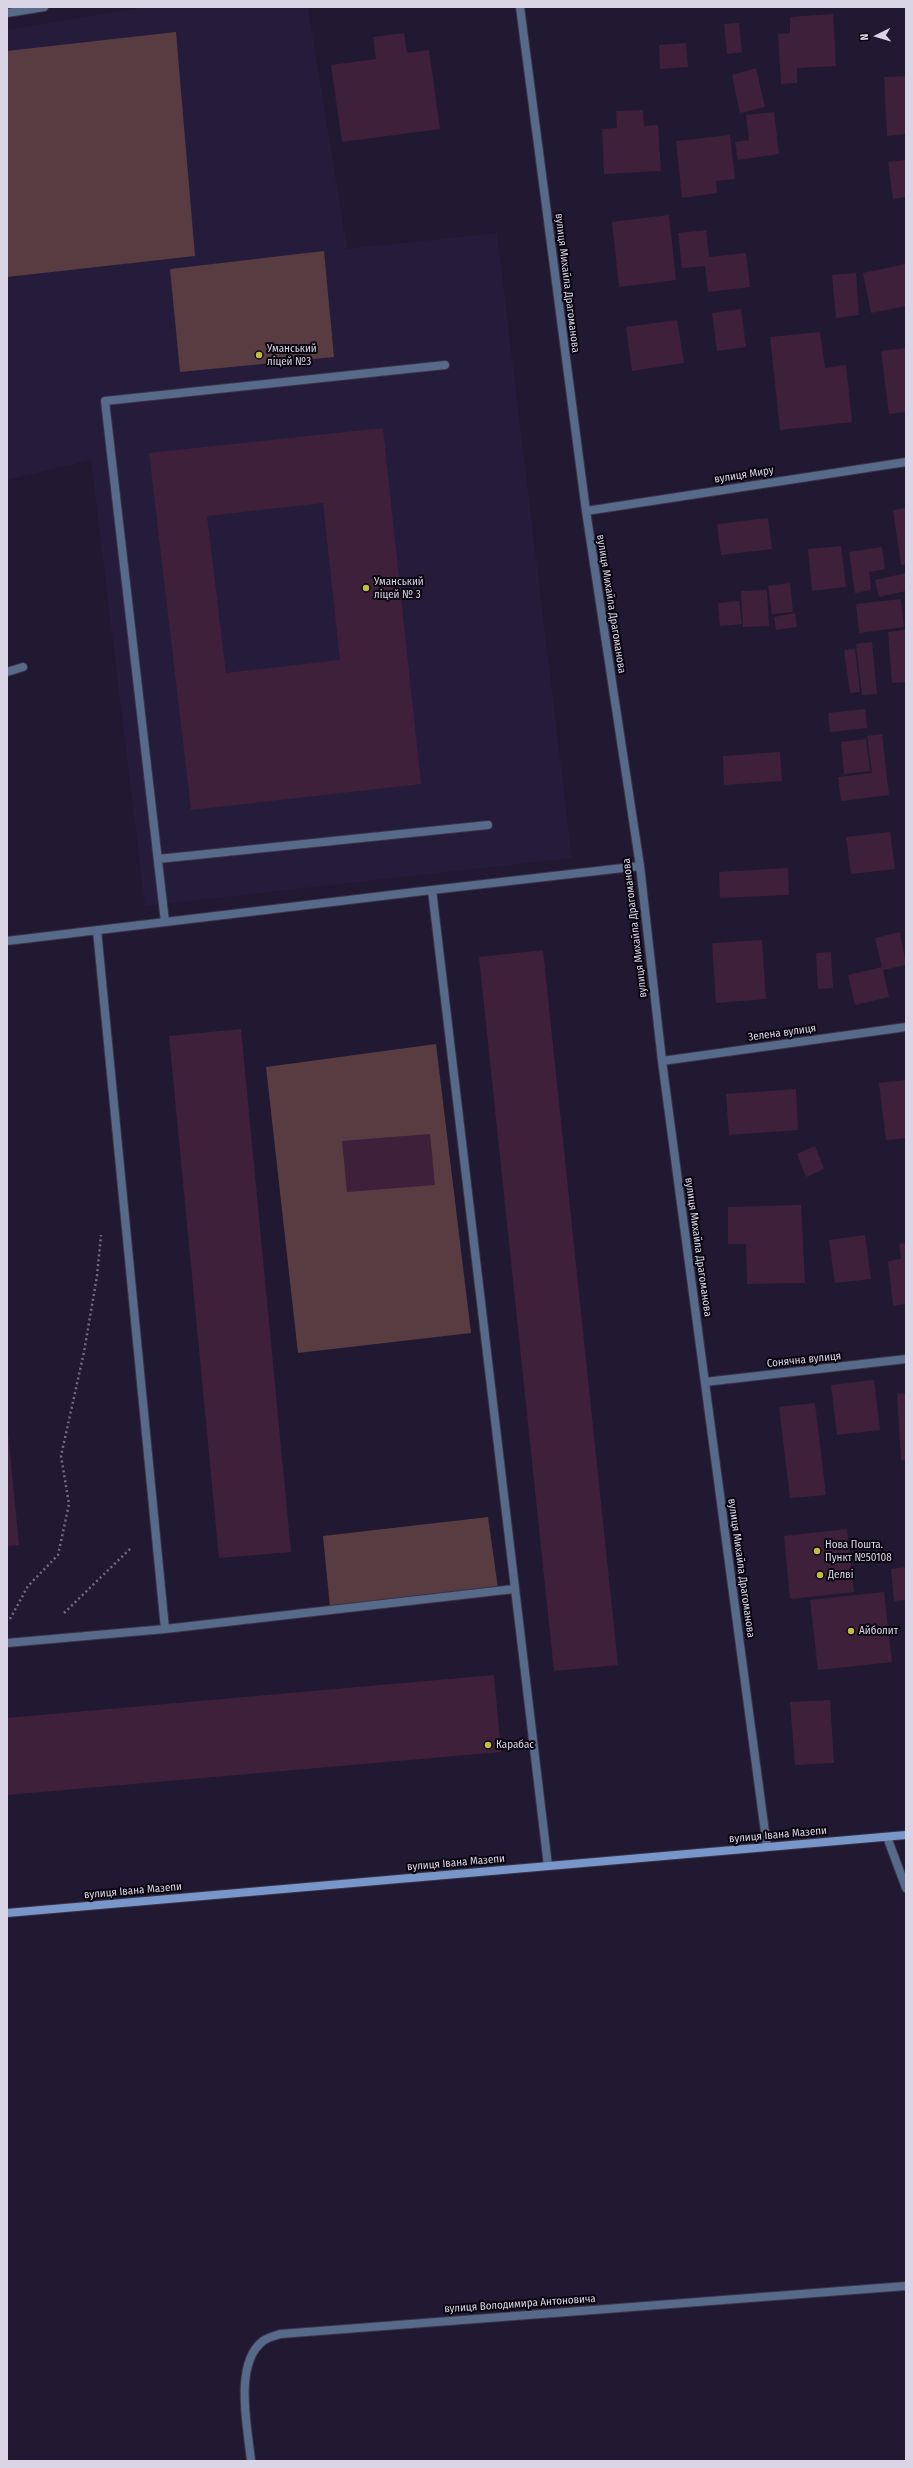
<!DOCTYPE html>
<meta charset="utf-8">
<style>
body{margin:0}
#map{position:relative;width:913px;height:2468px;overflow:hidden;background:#201931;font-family:"Fira Sans Condensed",sans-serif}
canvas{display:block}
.frame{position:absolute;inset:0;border:8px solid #d9d5e6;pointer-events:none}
.north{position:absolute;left:857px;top:16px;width:40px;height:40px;-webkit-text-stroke:3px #090610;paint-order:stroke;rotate:265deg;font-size:11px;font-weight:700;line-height:16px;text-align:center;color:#d9d5e6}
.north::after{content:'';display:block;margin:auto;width:14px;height:18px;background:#d9d5e6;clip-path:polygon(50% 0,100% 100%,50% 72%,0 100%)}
</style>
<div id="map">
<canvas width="913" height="2468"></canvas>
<div class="frame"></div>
<div class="north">N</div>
</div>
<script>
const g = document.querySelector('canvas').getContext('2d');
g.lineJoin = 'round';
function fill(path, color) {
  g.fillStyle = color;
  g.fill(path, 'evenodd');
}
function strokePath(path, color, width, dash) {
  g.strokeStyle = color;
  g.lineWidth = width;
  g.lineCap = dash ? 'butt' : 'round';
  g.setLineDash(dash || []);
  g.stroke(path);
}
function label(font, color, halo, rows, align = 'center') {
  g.font = font + ' "Fira Sans Condensed",sans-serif';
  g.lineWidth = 4;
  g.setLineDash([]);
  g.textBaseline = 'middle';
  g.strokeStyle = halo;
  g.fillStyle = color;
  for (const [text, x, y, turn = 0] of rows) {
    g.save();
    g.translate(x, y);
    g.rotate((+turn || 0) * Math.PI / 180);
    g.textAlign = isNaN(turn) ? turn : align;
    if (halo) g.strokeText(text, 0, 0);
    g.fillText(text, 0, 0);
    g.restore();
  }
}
const built = new Path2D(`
 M147,7h161l39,242 150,-16 75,625 -427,48 -54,-446 -84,20v-450z`);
const green = new Path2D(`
 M176,32l19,224 -188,21v-226z
 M324,251l10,106 -154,15 -10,-103z
 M436,1044l35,289 -173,20 -32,-286z
 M488,1517l10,71 -168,20 -7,-72z`);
const building = new Path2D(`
 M833,14l3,52 -39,2v15l-16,1 -3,-50 12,-1v-16z
 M739,23l3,29 -15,2 -3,-30z
 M404,33l3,20 22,-3 11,79 -98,13 -11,-77 45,-6 -3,-22z
 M686,43l2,24 -28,2 -1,-24z
 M756,68l9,39 -25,6 -8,-38z
 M906,76v58l-19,2 -3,-59z
 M643,110l1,16 14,-1 3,46 -57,3 -2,-45 15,-1 -1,-17z
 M774,112l5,42 -41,6 -3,-18 14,-2 -3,-25z
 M730,135l5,44 -19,2 1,12 -35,5 -6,-57z
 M906,160v37l-13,2 -5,-37z
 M669,215l7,65 -57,7 -7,-65z
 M706,230l3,27 37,-4 4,34 -42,5 -3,-26 -23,2 -4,-35z
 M906,264v42l-35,7 -8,-40z
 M856,273l3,42 -23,3 -4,-43z
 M741,309l5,38 -29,4 -5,-38z
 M677,320l7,43 -52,8 -6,-44z
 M820,332l5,36 21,-3 6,57 -72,8 -10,-93z
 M906,348v64l-17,2 -8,-63z
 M383,428l38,356 -230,26 -42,-357zM323,503l17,157 -114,13 -19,-157z
 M906,508v56l-5,1 -8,-55z
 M768,518l4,31 -51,6 -4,-31z
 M841,546l5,41 -34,4 -4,-42z
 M882,547l3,22 -16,3 2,18 -16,3 -6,-41z
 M906,573v18l-27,6 -4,-17z
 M790,583l3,29 -21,2 -4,-28z
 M767,590l2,36 -26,1 -2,-36z
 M901,599l3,28 -45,6 -3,-29z
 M739,601l3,23 -22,2 -2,-23z
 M795,613l2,14 -21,3 -2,-13z
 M906,630v52l-14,1 -4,-51z
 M872,642l5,52 -15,1 -6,-51z
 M855,649l5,43 -10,1 -6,-43z
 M865,709l2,19 -37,4 -2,-19z
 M882,734l7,61 -48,6 -3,-24 34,-4 -5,-37z
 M866,739l4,32 -26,3 -3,-32z
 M780,752l2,29 -58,4 -1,-29z
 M890,832l5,37 -44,5 -5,-37z
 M788,868l1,27 -69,3 -1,-26z
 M900,932l6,33 -23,5 6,27 -34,8 -7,-30 34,-8 -7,-29z
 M762,940l4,59 -50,4 -4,-60z
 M543,950l75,715 -64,6 -75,-714z
 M831,952l2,36 -15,1 -2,-36z
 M241,1029l50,523 -72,6 -50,-522z
 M906,1080v58l-20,2 -7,-57z
 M796,1089l2,41 -69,5 -3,-41z
 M430,1134l5,51 -88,7 -5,-51z
 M815,1146l9,23 -18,8 -9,-23z
 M801,1205l4,78 -58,1 -1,-40h-18v-37z
 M865,1235l6,44 -36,4 -6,-43z
 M906,1243v61l-13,2 -5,-45 13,-2 -2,-15z
 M874,1380l6,50 -43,5 -6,-50z
 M906,1393v67h-5l-4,-66z
 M815,1403l11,92 -36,3 -11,-91z
 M7,1423l12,122 -12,1z
 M847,1529l7,63 -64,7 -6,-63z
 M906,1567v33l-12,1 -3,-32z
 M884,1592l8,70 -74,8 -8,-70z
 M494,1675l7,77 -494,43v-77z
 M830,1700l4,63 -39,2 -5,-63z`);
const path = new Path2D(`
 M64,1613l68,-66
 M10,1619l18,-33 30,-31 11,-51 -8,-48 23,-104 13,-76 4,-41`);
const lane = new Path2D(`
 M7,672l16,-5
 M158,859l330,-34
 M432,890l208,-24
 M165,922l-60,-521 340,-36
 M97,930l68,699 349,-40
 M7,941l425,-51 116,976
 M7,1643l158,-14`);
const street = new Path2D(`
 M520,7l66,504 54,355 22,195 105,786
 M7,13l37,-6
 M586,511l320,-49
 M662,1061l244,-34
 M705,1382l201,-23
 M887,1837l19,51
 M251,2461c-3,-32 -18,-97 12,-120 4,-3 12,-5 17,-7l626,-48`);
const secondary = new Path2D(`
 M7,1913l899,-78`);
const markers = [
 [259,355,4,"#bfbe41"],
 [366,588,4,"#bfbe41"],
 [817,1551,4,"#bfbe41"],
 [820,1575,4,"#bfbe41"],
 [851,1631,4,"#bfbe41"],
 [488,1745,4,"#bfbe41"]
];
const streetNames = [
 ["вулиця Михайла Драгоманова",567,283,83],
 ["вулиця Миру",744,475,-9],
 ["вулиця Михайла Драгоманова",611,604,81],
 ["вулиця Михайла Драгоманова",635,928,-97],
 ["Зелена вулиця",782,1033,-8],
 ["вулиця Михайла Драгоманова",698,1247,82],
 ["Сонячна вулиця",804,1360,-6],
 ["вулиця Михайла Драгоманова",741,1568,82],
 ["вулиця Івана Мазепи",778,1835,-5],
 ["вулиця Івана Мазепи",456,1863,-5],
 ["вулиця Івана Мазепи",133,1891,-5],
 ["вулиця Володимира Антоновича",520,2304,-4]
];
const poiNames = [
 ["Уманський",267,349],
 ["ліцей №3",267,362],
 ["Уманський",374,582],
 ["ліцей № 3",374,595],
 ["Нова Пошта.",825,1545],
 ["Пункт №50108",825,1558],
 ["Делві",828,1575],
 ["Айболит",859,1631],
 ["Карабас",496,1745]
];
fill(built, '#251c3b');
fill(green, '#583c42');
fill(building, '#3e203b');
strokePath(lane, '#3a334a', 10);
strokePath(street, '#3a334a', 10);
strokePath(secondary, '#3a334a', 10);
strokePath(path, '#726c81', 2.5, [2, 3]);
strokePath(lane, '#586a8a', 8);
strokePath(street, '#586a8a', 8);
strokePath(secondary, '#7896c9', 8);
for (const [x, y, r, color] of markers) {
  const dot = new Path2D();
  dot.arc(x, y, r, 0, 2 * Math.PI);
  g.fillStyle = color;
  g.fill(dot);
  strokePath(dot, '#090610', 1.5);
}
label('11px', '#d9d5e6', '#090610', streetNames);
label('11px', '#d9d5e6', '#090610', poiNames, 'left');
</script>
